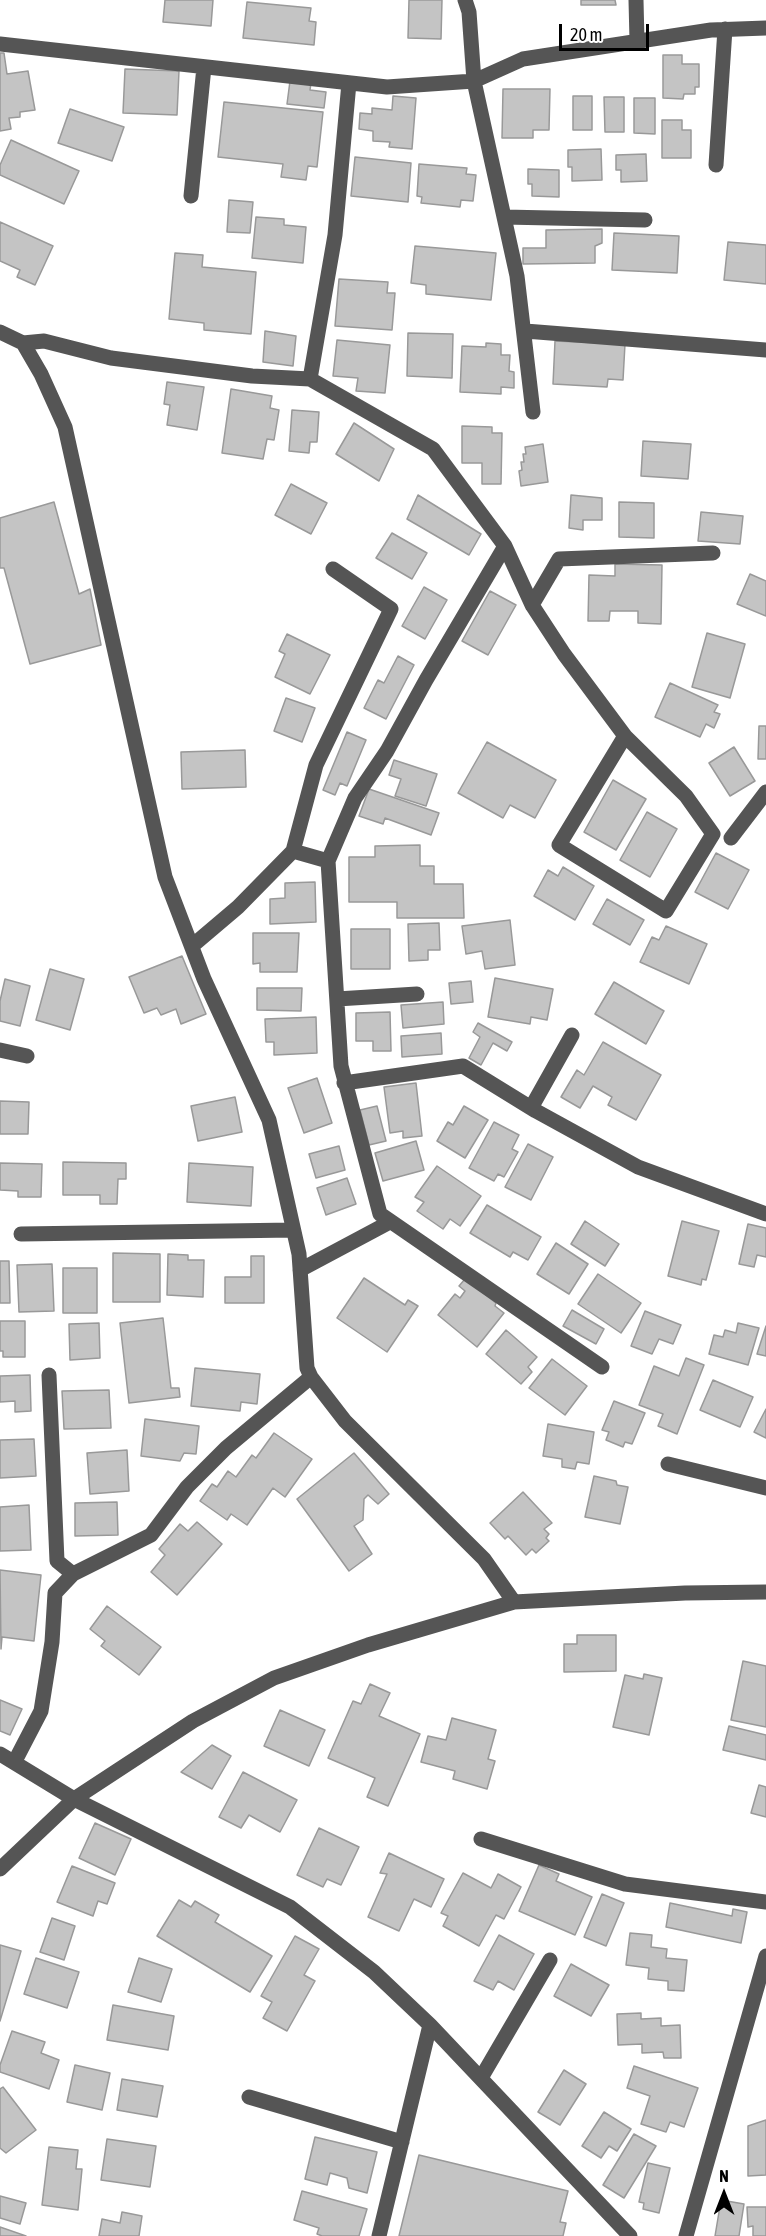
<!DOCTYPE html>
<style>
body{margin:0}
#map{position:relative;width:766px;height:2236px;overflow:hidden;background:#fff;font-family:"Asap Condensed",sans-serif}
canvas{display:block}
.north{position:absolute;left:694px;top:2164px;width:60px;height:60px;-webkit-text-stroke:4px #fff;paint-order:stroke;rotate:0deg;font-size:16px;font-weight:700;line-height:24px;text-align:center;color:#000}
.north::after{content:'';display:block;margin:auto;width:21px;height:27px;background:#000;clip-path:polygon(50% 0,100% 100%,50% 72%,0 100%)}
.scale{position:absolute;left:559px;top:24px;width:90px;height:27px;box-sizing:border-box;border:3px solid #000;border-top:0;padding-left:8px;font-size:18px;line-height:21px;white-space:nowrap;color:#000;-webkit-text-stroke:4px #fff;paint-order:stroke}
</style>
<div id="map">
<canvas width="766" height="2236"></canvas>
<div class="north">N</div>
<div class="scale">20 m</div>
</div>
<script>
const g = document.querySelector('canvas').getContext('2d');
g.lineJoin = 'round';
function fill(path, color) {
  g.fillStyle = color;
  g.fill(path, 'evenodd');
}
function strokePath(path, color, width, dash) {
  g.strokeStyle = color;
  g.lineWidth = width;
  g.lineCap = dash ? 'butt' : 'round';
  g.setLineDash(dash || []);
  g.stroke(path);
}
const building = new Path2D(`
 M165,0h48l-2,26 -48,-4z
 M409,0h33l-1,39 -33,-1z
 M581,0h34l1,5h-35z
 M247,2l64,6 -2,13 7,1 -2,23 -71,-7z
 M0,53h4l3,21 21,-3 7,39 -15,2v5l-11,1 2,11 -11,2z
 M663,55h19v9h17v23h-4v7h-11l-1,5 -20,-1z
 M125,69l54,2 -2,44 -54,-2z
 M290,81l21,2 -1,7 16,2 -2,16 -37,-4z
 M503,89h47l-1,41h-16v8h-31z
 M393,96l23,2 -4,51 -23,-2 1,-5 -17,-1v-10l-14,-2 1,-16 12,1v-6l20,2z
 M573,96h19v34h-19z
 M604,97h20v35h-19z
 M634,98h21v36l-21,-1z
 M224,102l99,10 -6,55 -9,-1 -2,14 -25,-3 2,-13 -65,-7z
 M70,109l54,18 -12,34 -54,-18z
 M662,120h20v10h9v28h-29z
 M11,140l68,31 -15,33 -64,-29v-10z
 M601,149l1,31 -30,1v-14h-4v-17z
 M646,154l1,27 -26,1v-12h-5v-15z
 M355,157l56,6 -3,39 -57,-6z
 M419,164l48,4 -1,6 10,1 -3,26 -12,-1 -1,7 -39,-4 1,-6 -5,-1z
 M528,169l31,1v27l-27,-1v-12h-4z
 M229,200l24,2 -3,31 -23,-1z
 M256,217l28,2v6l22,2 -3,36 -51,-5z
 M0,222l53,24 -18,39 -18,-8 3,-7 -20,-9z
 M602,229v14l-7,3v17l-72,1v-16h23v-18z
 M614,233l65,3 -2,37 -65,-3z
 M728,242l38,3v39l-42,-4z
 M415,246l81,7 -5,47 -65,-6v-9l-15,-2z
 M175,253l28,2 -1,12 54,5 -5,62 -47,-4v-7l-35,-4z
 M339,279l49,3 -1,11h8l-3,37 -57,-4z
 M265,331l31,5 -3,30 -30,-4z
 M408,333l45,1 -1,44 -45,-2z
 M337,340l53,5 -5,48 -29,-2 2,-13 -25,-2z
 M555,341l70,3 -2,36 -15,-1 -1,8 -54,-3z
 M486,343l15,1v11h9l-1,16 5,1v16l-13,-1v7l-41,-2 2,-46 24,1z
 M167,382l37,5 -7,43 -30,-5 3,-20 -6,-1z
 M231,389l41,7 -2,12 9,2 -5,30 -7,-1 -4,20 -41,-6z
 M292,410l27,2 -2,30h-7l-1,11 -20,-2z
 M354,423l40,26 -15,32 -43,-27z
 M462,426l30,1v6h10l-1,51h-19v-21h-20z
 M643,441l48,3 -3,35 -47,-3z
 M543,444l5,38 -27,4 -2,-15 3,-1 -1,-8h3l-1,-8h3l-1,-7z
 M291,484l36,19 -16,31 -36,-19z
 M418,495l63,39 -12,21 -62,-36z
 M571,495l31,3v22h-19v10l-14,-2z
 M54,502l25,92 11,-5 11,56 -71,19 -26,-96h-4v-50z
 M619,502l35,1v35l-35,-1z
 M701,512l42,4 -3,28 -42,-3z
 M392,533l35,20 -15,26 -36,-21z
 M615,564l47,1 -1,59 -23,-1v-12h-28l-1,10h-21l1,-46 26,1z
 M750,574l16,7v35l-29,-12z
 M424,587l23,13 -22,39 -23,-13z
 M490,591l26,14 -28,50 -26,-14z
 M707,633l38,11 -15,54 -38,-11z
 M287,634l43,21 -20,39 -35,-17 10,-23 -6,-3z
 M398,656l16,9 -28,54 -22,-11 14,-28 6,3z
 M670,683l48,22 -4,7 6,2 -6,14 -8,-4 -6,13 -45,-20z
 M286,698l29,10 -13,34 -28,-11z
 M759,726h7v33h-8z
 M347,732l19,8 -19,46 -7,-3 -5,12 -12,-5z
 M487,742l69,38 -21,38 -25,-13 -7,13 -45,-25z
 M734,747l21,34 -25,15 -21,-33z
 M245,750l1,37 -64,2 -1,-37z
 M394,760l43,14 -11,32 -31,-10 6,-17 -12,-4z
 M613,780l33,19 -30,51 -32,-18z
 M369,789l70,24 -8,22 -46,-17 -2,6 -24,-8z
 M647,812l30,17 -27,48 -30,-17z
 M420,845v21h14v18h29l1,34h-67v-16h-48v-45h26v-11z
 M716,853l33,17 -21,39 -33,-17z
 M563,867l31,19 -19,34 -41,-24 14,-26 10,6z
 M315,882l1,40 -46,2v-25l15,-1v-15z
 M607,899l37,21 -14,25 -37,-21z
 M510,920l5,45 -30,4 -3,-18 -16,3 -4,-28z
 M439,923l1,27h-12v10l-19,1 -1,-37z
 M666,926l41,18 -18,40 -49,-22 12,-25 7,3z
 M351,929h39v40h-39z
 M253,933h46l-2,39h-37v-9l-7,1z
 M182,956l24,58 -25,10 -5,-15 -15,6 -4,-7 -13,5 -15,-36z
 M50,969l34,10 -14,51 -34,-10z
 M495,978l58,11 -6,31 -16,-3 -1,7 -42,-7z
 M5,979l25,7 -10,40 -20,-5v-20z
 M471,981l2,21 -22,2 -2,-21z
 M614,982l50,29 -18,33 -51,-30z
 M257,988h45l-1,23 -44,-1z
 M443,1002l1,22 -41,4 -2,-23z
 M390,1012l1,39h-18v-10h-17v-28z
 M316,1017l1,36 -43,2v-13h-8l-1,-23z
 M478,1023l34,19 -5,9 -14,-8 -12,22 -12,-7 11,-21 -7,-5z
 M441,1033l1,21 -40,3 -1,-21z
 M603,1042l58,33 -25,45 -28,-15 4,-8 -19,-11 -13,22 -19,-11 16,-27 7,5z
 M317,1078l15,45 -28,10 -16,-45z
 M416,1083l6,53 -19,2v-7l-13,2 -6,-46z
 M235,1097l7,35 -44,9 -7,-35z
 M0,1101l29,1 -1,32h-28z
 M377,1106l9,35 -17,4 -9,-35z
 M464,1106l24,14 -23,38 -28,-17 11,-19 5,3z
 M494,1122l25,13 -7,14 6,3 -14,25 -6,-3 -4,7 -25,-13z
 M416,1141l8,29 -41,11 -8,-28z
 M528,1144l25,13 -22,43 -26,-13z
 M339,1146l6,24 -29,8 -7,-24z
 M63,1162l63,1v16h-8l-1,25h-17v-9h-37z
 M0,1163l42,1 -1,33h-23v-6l-18,-1z
 M189,1163l64,4 -2,39 -64,-4z
 M437,1166l44,30 -21,30 -10,-7 -7,10 -26,-18 7,-9 -9,-5z
 M347,1178l9,26 -30,11 -9,-27z
 M487,1205l54,32 -13,23 -15,-8 -3,5 -40,-24z
 M585,1221l34,23 -14,22 -34,-22z
 M682,1221l37,10 -13,49 -4,-1 -1,6 -33,-9z
 M748,1224l18,4v29l-9,-2 -3,12 -15,-3z
 M556,1243l32,21 -19,30 -32,-20z
 M113,1253l47,1v48h-47z
 M168,1254l20,1v5h16l-1,37 -36,-2z
 M251,1256h13v47h-39v-26h26z
 M0,1261h9l1,42h-10z
 M52,1264l2,47 -35,1 -2,-47z
 M63,1268h34v45h-34z
 M598,1274l43,29 -20,30 -43,-29z
 M364,1278l41,27 3,-5 10,6 -31,46 -50,-34z
 M465,1279l31,24 -1,3 9,7 -27,34 -39,-32 17,-21 5,4 5,-7 -6,-5z
 M572,1310l32,19 -8,15 -33,-18z
 M645,1311l36,14 -8,19 -14,-5 -7,15 -21,-8z
 M163,1318l8,70h8l1,9 -51,6 -9,-80z
 M0,1321h25v36h-22v-6h-3z
 M99,1323l1,35 -30,2 -1,-36z
 M738,1323l21,5 -11,37 -39,-11 5,-19 9,2 2,-7 11,3z
 M766,1326v30l-9,-2z
 M506,1330l31,27 -9,10 4,5 -11,12 -35,-30z
 M686,1358l18,7 -27,69 -19,-8 5,-12 -24,-9 15,-39 25,10z
 M552,1359l35,27 -22,29 -36,-27z
 M195,1368l65,6 -3,30 -16,-2 -1,9 -49,-5z
 M30,1375l1,36 -16,1v-11l-15,1v-26z
 M713,1380l40,17 -13,30 -40,-17z
 M109,1390l2,38 -47,1 -2,-38z
 M614,1401l31,12 -13,31 -7,-2 -2,5 -17,-7 3,-8 -7,-2z
 M766,1409v29l-12,-6z
 M145,1419l54,7 -3,28 -12,-1 -4,8 -39,-5z
 M548,1424l46,8 -5,32 -12,-2 -2,7 -13,-2v-8l-19,-3z
 M274,1433l38,26 -27,38 -12,-9 -26,37 -16,-11 -4,6 -27,-19 12,-17 5,3 11,-16 8,6 16,-22 4,3z
 M34,1439l2,37 -36,2v-38z
 M127,1450l2,41 -39,3 -3,-41z
 M354,1453l35,41 -11,10 -10,-9 -4,4 -1,21 -9,6 18,28 -23,17 -52,-72z
 M594,1476l22,5 1,4 11,2 -8,37 -35,-7z
 M523,1492l29,31 -8,6 5,5 -3,4 3,3 -13,12 -4,-4 -6,6 -18,-19 -3,3 -15,-16z
 M117,1502l1,33 -43,1v-33z
 M29,1505l2,45 -31,1v-44z
 M197,1522l25,22 -45,51 -26,-23 14,-17 -6,-6 21,-25 8,7z
 M0,1570l41,5 -7,66 -32,-4 -1,12z
 M107,1606l54,41 -22,28 -38,-29 4,-5 -15,-12z
 M577,1635h39v36l-52,1v-28h13z
 M743,1661l23,5v61l-35,-7z
 M644,1674l18,4 -13,57 -36,-8 12,-52 18,4z
 M370,1684l20,9 -11,23 41,18 -32,72 -21,-9 8,-19 -47,-20 25,-57 8,3z
 M0,1700l22,9 -12,26 -10,-4z
 M280,1710l45,20 -16,36 -45,-20z
 M452,1718l44,12 -8,29 7,2 -8,28 -34,-10 2,-8 -34,-9 7,-26 18,4z
 M729,1726l37,9v25l-43,-10z
 M212,1745l19,11 -19,33 -31,-17z
 M243,1772l54,28 -17,32 -31,-17 -8,13 -22,-11z
 M759,1785l7,2v30l-15,-4z
 M95,1823l36,16 -16,36 -36,-17z
 M319,1828l40,19 -18,38 -14,-6 -4,8 -26,-12z
 M389,1853l55,26 -13,28 -17,-8 -15,32 -31,-14 19,-43 -7,-1z
 M539,1865l20,9 -3,7 36,16 -17,38 -56,-24z
 M72,1866l43,17 -8,21 -9,-3 -5,15 -36,-14z
 M463,1873l28,15 7,-14 23,13 -17,32 -8,-4 -17,31 -36,-20 5,-10 -7,-3z
 M602,1894l22,9 -18,43 -22,-9z
 M179,1900l12,7 4,-6 24,14 -4,7 57,34 -22,36 -93,-56z
 M670,1903l62,13 1,-7 14,3 -6,31 -75,-16z
 M52,1918l23,8 -11,34 -24,-8z
 M630,1933l22,2 -1,12 16,2 -1,9 21,2 -3,31 -16,-1v-9l-20,-2 1,-11 -23,-3z
 M499,1935l35,19 -20,36 -16,-9 -5,9 -19,-9z
 M295,1936l24,13 -15,26 11,6 -28,50 -24,-13 9,-16 -11,-6z
 M0,1945l21,6 -21,70z
 M36,1958l43,14 -12,36 -43,-14z
 M139,1958l33,11 -11,33 -33,-10z
 M571,1964l38,21 -18,31 -37,-20z
 M113,2005l61,11 -6,34 -61,-10z
 M641,2013v6l20,-1v8l19,-1 1,33h-17l-1,-6 -21,1v-9l-24,1 -1,-31z
 M12,2031l33,11 -4,11 18,7 -10,29 -49,-17v-7z
 M75,2065l35,8 -8,37 -35,-8z
 M634,2066l64,22 -14,39 -14,-5 -4,10 -25,-8 9,-28 -23,-8z
 M564,2070l22,14 -26,41 -22,-13z
 M122,2079l41,7 -6,31 -40,-7z
 M3,2087l33,43 -30,23 -6,-5v-59z
 M604,2112l27,17 -14,22 -8,-5 -8,12 -19,-12z
 M766,2120v55l-18,1v-50z
 M634,2134l22,12 -32,52 -21,-13z
 M315,2137l62,15 -10,41 -18,-5 -2,-10 -17,-5 -3,12 -22,-6z
 M107,2139l49,7 -6,41 -49,-7z
 M49,2147l29,3 -2,19h6l-4,41 -36,-5z
 M419,2155l149,36 -8,31 6,1 -3,13h-164z
 M648,2163l22,5 -11,45 -16,-4 1,-6 -5,-1z
 M302,2191l65,18 -8,27h-37l-5,-2 2,-6 -25,-8z
 M0,2196l26,7 -6,21 -20,-6z
 M721,2200l23,4 -5,32h-24z
 M747,2207h19v29h-13v-10l-5,1z
 M122,2212l20,4 -3,20h-40l3,-17 18,4z
 M0,2227l26,9h-26z`);
const minor = new Path2D(`
 M465,0l4,12 5,69 43,195 16,136
 M636,0l1,41
 M0,44l387,43 87,-6 49,-22 188,-29 55,-2
 M716,165l9,-136
 M191,196l13,-129
 M504,217l141,3
 M525,331l241,19
 M0,332l23,11 18,31 24,53 100,450 39,102 65,141 30,134 8,114 4,9 34,44 139,138 30,43
 M23,343l21,-2 67,17 141,18 58,3 123,70 72,97 27,59 32,49 61,82 61,60 27,38 -47,77 -107,-66 66,-109
 M310,379l25,-144 14,-152
 M505,546l-79,134 -39,71 -32,47 -27,63 13,205 39,148 222,153
 M532,605l27,-46 154,-6
 M731,838l35,-46
 M293,851l23,-86 75,-156 -58,-40
 M192,946l46,-39 55,-56 35,10
 M337,999l80,-5
 M0,1050l27,6
 M344,1083l119,-17 73,45 102,56 128,47
 M531,1108l41,-73
 M21,1234l272,-4
 M300,1270l90,-48
 M49,1375l8,186 16,13
 M668,1464l98,24
 M0,1754l74,45 216,108 84,65 56,53 200,211
 M15,1761l26,-50 11,-69 3,-49 18,-19 78,-39 36,-48 39,-39 85,-71
 M481,1839l144,45 141,18
 M0,1869l74,-70 119,-78 81,-43 94,-33 146,-43 171,-9 81,-1
 M481,2078l69,-118
 M249,2097l153,45
 M379,2236l51,-211
 M686,2236l80,-280`);
fill(building, '#c4c4c4');
strokePath(building, '#999', 1.5);
strokePath(minor, '#555', 15);
</script>
